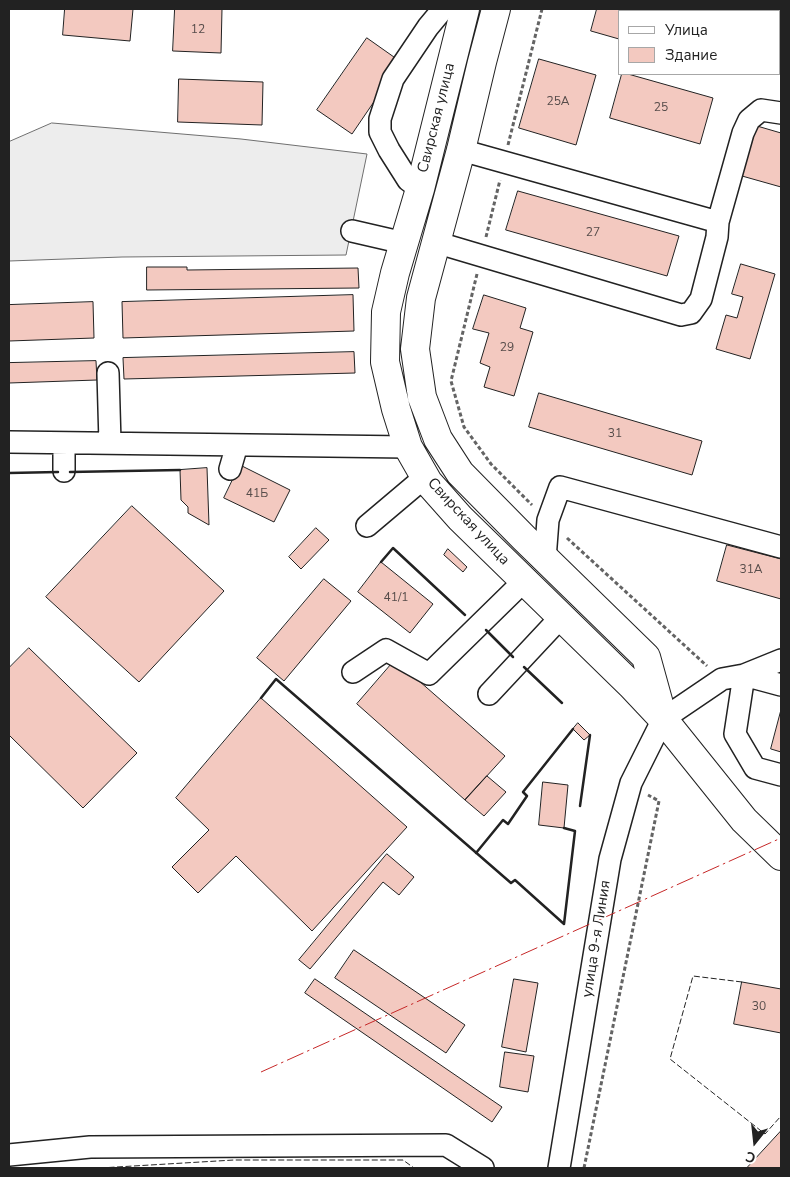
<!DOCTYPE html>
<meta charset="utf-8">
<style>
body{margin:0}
#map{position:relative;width:790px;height:1177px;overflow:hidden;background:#fff;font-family:"Nunito Sans",sans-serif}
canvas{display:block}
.frame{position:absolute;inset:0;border:10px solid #222;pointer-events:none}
.legend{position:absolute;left:618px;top:10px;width:162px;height:65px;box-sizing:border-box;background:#fff;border:1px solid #a7a7a7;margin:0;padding:6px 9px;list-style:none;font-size:15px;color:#222}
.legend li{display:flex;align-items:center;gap:10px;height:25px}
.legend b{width:25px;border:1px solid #a7a7a7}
.north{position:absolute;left:730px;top:1117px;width:50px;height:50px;-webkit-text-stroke:4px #fff;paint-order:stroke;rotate:196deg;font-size:14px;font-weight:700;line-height:20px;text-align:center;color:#222}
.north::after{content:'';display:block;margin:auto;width:18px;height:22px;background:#222;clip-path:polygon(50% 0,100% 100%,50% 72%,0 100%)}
</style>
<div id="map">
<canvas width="790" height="1177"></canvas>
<div class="frame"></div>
<ul class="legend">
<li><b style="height:6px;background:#fff"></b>Улица</li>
<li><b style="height:14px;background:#f3c9c0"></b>Здание</li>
</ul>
<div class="north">С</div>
</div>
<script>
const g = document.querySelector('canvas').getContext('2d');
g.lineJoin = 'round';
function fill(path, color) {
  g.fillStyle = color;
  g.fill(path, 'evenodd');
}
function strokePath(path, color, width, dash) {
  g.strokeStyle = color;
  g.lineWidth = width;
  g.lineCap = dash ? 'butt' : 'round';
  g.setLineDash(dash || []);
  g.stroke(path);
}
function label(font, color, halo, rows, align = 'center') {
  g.font = font + ' "Nunito Sans",sans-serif';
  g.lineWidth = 4;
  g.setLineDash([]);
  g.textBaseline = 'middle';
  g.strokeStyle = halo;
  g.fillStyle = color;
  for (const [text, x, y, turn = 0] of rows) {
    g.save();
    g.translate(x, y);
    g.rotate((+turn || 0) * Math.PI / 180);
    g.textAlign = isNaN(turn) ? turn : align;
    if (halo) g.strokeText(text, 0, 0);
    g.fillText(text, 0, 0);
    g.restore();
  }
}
const parking = new Path2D(`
 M52,123l189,16 126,15 -21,101 -224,2 -113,4v-119z`);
const building = new Path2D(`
 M65,9h68l-3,32 -67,-6z
 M175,9h47l-1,44 -48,-2z
 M597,9h43v2h-21v28l-28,-8z
 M367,38l34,24 -49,72 -35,-24z
 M539,59l57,16 -20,70 -57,-17z
 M622,74h6l85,24 -13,46 -90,-26z
 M179,79l84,3 -1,43 -84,-3z
 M757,126l24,7v54l-39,-11z
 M518,191l161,45 -12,40 -161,-46z
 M741,264l34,10 -25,85 -34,-10 10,-34 11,3 6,-21 -11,-3z
 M147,267h40v3l171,-2 1,20 -212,2z
 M353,295l1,36 -231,7 -1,-36z
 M484,295l42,13 -6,20 13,4 -19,64 -30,-9 6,-20 -10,-4 9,-30 -16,-4z
 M93,302l1,36 -85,3v-36z
 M354,352l1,21 -231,6 -1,-21z
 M96,361l1,19 -88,3v-20z
 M539,393l163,48 -10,34 -163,-48z
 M240,465l50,25 -16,32 -50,-24z
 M207,468l2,57 -21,-12v-6l-7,-7 -1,-30z
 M132,506l92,85 -85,91 -93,-85z
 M316,528l13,12 -28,29 -12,-12z
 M727,545l54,14v40l-64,-18z
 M448,549l19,18 -4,5 -19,-17z
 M381,562l52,42 -23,29 -52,-41z
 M324,579l27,22 -67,80 -27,-23z
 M29,648l108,105 -54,55 -74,-73v-67z
 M395,660l110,96 -40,44 -108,-96z
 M261,698l146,129 -95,104 -76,-75 -38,37 -26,-26 37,-37 -33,-32z
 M781,710v42l-10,-3z
 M578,723l12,12 -6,5 -11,-11z
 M487,776l19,16 -22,24 -19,-16z
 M543,782l25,3 -4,43 -25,-3z
 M387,854l27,23 -15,18 -16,-13 -73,87 -11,-9z
 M354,950l111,75 -19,28 -111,-75z
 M315,979l187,128 -10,15 -187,-129z
 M514,979l24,4 -12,69 -24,-5z
 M742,982l39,7v44l-47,-9z
 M505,1052l29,4 -6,36 -28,-5z
 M781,1131v37h-34z`);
const path = new Path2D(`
 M508,145l34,-136
 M486,237l14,-57
 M477,274l-26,107 13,46 27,37 41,41
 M567,538l140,128
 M584,1168l75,-367 -11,-6`);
const minor = new Path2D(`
 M420,189l-12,-9 -19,-30 -9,-18v-13l13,-40 35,-52 15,-18
 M718,222l25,-89 6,-13 12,-10 20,3
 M352,231l52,12
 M435,242l246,73 10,-2 10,-14 16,-62 1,-15 -257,-72
 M108,373l2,70
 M9,442l399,5
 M64,443v28
 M230,469l7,-24
 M367,526l58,-49
 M545,559l3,-39 12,-33 221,60
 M781,660l-37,15 -9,59 20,34 26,7
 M353,672l33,-22 43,24 95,-93
 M489,694l72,-77
 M9,1155l81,-8 356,-2 37,23
 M559,1168l51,-309 21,-76 32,-64 59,-40 22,-4 37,10`);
const highway = new Path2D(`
 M465,9l-45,180 -25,84 -9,39 -1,50 11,47 12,38 20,35 32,36 171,167 32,34 81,101 37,36
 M496,9l-14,53 -21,88 -40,148 -6,51 7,48 16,42 22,34 64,65 122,119 16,58`);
const fence = new Path2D(`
 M742,982l-49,-6 -23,83 95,75 16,-18
 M100,1168l134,-8h169l11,8`);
const wall = new Path2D(`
 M70,472l110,-2
 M9,473l49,-1
 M381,562l12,-14 72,67
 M486,630l27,27
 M524,667l38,36
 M261,698l15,-19 235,204 4,-3 49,44
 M580,806l10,-71
 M476,853l27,-33 5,4 19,-28 -4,-4 50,-63
 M564,924l11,-93 -11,-3`);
const power = new Path2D(`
 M261,1072l520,-234`);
const numberNames = [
 ["12",198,30],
 ["25А",558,102],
 ["25",661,108],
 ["27",593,233],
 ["29",507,348],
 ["31",615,434],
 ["41Б",257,494],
 ["31А",751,570],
 ["41/1",396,598],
 ["30",759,1007]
];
const streetNames = [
 ["Свирская улица",437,118,-76],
 ["Свирская улица",468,522,47],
 ["улица 9-я Линия",597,939,-81]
];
fill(parking, '#ededed');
strokePath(parking, '#6f6f6f', 1);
fill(building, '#f3c9c0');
strokePath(building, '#222', 1);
strokePath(minor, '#222', 24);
strokePath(highway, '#222', 30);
strokePath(path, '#646464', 3, [4, 2.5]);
strokePath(minor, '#fff', 21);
strokePath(highway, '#fff', 28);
strokePath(fence, '#222', 1, [6, 2.5]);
strokePath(wall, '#222', 2.5);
strokePath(power, '#c62828', 1, [18, 4, 2.5, 4]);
label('12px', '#564c4a', null, numberNames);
label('15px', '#222', '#fff', streetNames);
</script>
